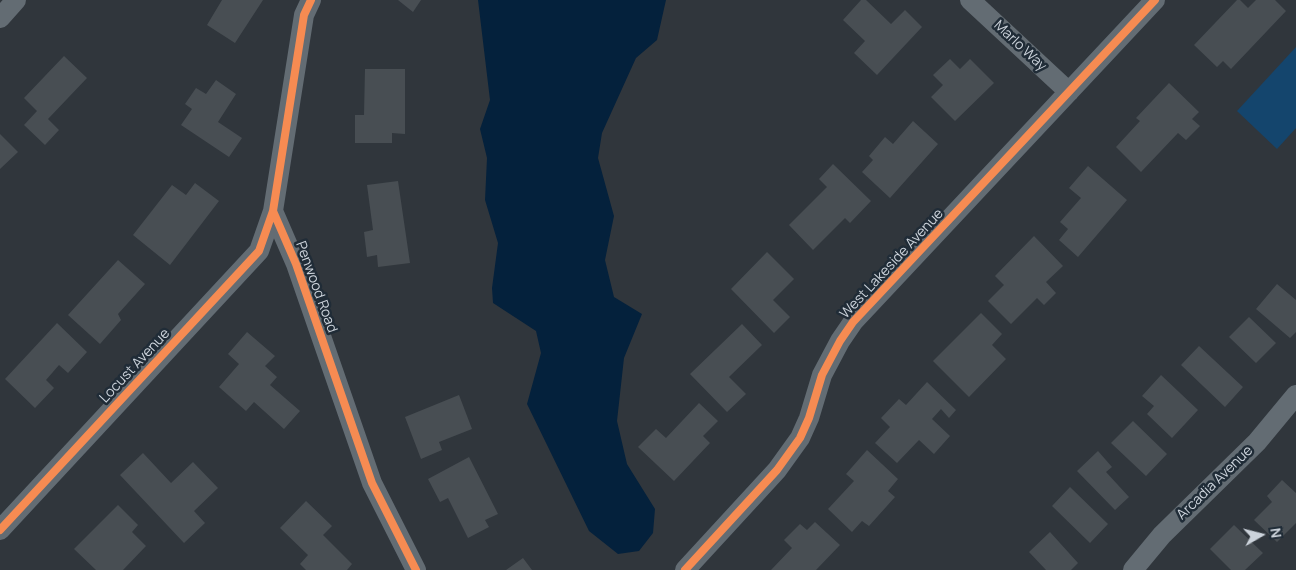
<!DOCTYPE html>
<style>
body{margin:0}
#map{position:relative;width:1296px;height:570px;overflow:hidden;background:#30363c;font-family:Manrope,sans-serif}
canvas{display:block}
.north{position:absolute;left:1236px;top:510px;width:50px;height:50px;-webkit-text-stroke:4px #202c37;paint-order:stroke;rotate:82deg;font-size:14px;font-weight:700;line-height:20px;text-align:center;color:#ccd3db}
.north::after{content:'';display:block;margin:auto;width:18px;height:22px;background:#ccd3db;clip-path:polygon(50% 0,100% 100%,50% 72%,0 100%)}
</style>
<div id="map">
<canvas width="1296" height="570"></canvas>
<div class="north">N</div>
</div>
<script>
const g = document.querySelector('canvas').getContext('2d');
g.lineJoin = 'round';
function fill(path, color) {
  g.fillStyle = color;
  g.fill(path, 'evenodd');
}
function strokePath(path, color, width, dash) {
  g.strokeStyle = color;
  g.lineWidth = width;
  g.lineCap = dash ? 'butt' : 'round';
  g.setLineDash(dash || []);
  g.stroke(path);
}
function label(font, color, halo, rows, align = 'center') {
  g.font = font + ' Manrope,sans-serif';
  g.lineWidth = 5;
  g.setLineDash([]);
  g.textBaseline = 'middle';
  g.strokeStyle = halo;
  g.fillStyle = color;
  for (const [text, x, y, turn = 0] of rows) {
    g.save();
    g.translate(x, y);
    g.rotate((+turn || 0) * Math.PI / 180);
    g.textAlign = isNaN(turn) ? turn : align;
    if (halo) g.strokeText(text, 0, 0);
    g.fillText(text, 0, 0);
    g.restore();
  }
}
const green = new Path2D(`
 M1296,47v81l-19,21 -40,-38z`);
const water = new Path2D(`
 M478,0h188l-9,40 -21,18 -34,75 -4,25 16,58 -9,44 9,37 28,17 -18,44 -7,63 10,43 28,45 -2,24 -14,18 -21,3 -29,-23 -62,-127 14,-51 -5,-22 -43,-28 -1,-15 6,-45 -13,-43 2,-42 -7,-29 10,-29z`);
const building = new Path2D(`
 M222,0h41l-28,43 -28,-18z
 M398,0h23l-8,12z
 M861,0h5l25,24 14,-14 17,17 -45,48 -23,-22 11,-12 -22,-21z
 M1237,0h3l8,8 8,-8h19l11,11 -55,58 -8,-8 -6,6 -23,-22z
 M64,56l23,22 -39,41 11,11 -14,15 -21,-20 13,-14 -13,-13z
 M950,59l10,10 10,-10 24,24 -39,38 -24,-24 12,-12 -10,-10z
 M365,69h40v65l-13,-1v10h-37v-28h9z
 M216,80l20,14 -18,28 24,16 -13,19 -48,-32 11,-16 -7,-5 11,-16 10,6z
 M1169,83l30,29 -7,7 8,7 -14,14 -8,-7 -37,39 -25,-25 24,-26 -4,-3z
 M913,121l25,23 -48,54 -28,-26 11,-12 -4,-4 16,-19 8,7z
 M0,134l18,18 -18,17z
 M833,164l38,37 -21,22 -5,-5 -32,32 -24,-25 38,-38 -8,-8z
 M1088,166l39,34 -49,57 -19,-17 9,-11 -8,-7 21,-24 -12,-10z
 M398,181l12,82 -32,4 -1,-12 -10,2 -3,-25 9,-2 -6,-45z
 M195,183l24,18 -49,64 -37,-30 39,-50 14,10z
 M1034,236l29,30 -17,16 10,11 -12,12 -7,-7 -26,26 -23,-23 16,-16 -9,-9z
 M767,252l27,27 -21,21 17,17 -16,16 -43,-44z
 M118,260l27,24 -27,30 3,6 -21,24 -32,-29z
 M1277,284l19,16v32l-6,6 -34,-29z
 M981,313l21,21 -10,11 14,14 -37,38 -36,-36z
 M1249,317l27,26 -20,20 -27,-26z
 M57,323l30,29 -19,21 -9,-8 -13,15 8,8 -19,20 -30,-29z
 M742,324l20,21 -33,32 17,17 -19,18 -37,-38z
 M247,332l28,24 -10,10 12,11 -7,8 30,26 -16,18 -30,-27 -8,9 -27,-24 20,-23 -11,-10z
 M1199,346l44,41 -18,20 -44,-42z
 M1161,375l37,35 -26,28 -25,-24 7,-8 -12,-10z
 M927,382l29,28 -7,8 -8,-9 -9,10 18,17 -16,18 -15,-14 -22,23 -22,-20 15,-16 -9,-9 18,-19 7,6z
 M459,395l13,34 -33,13 3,8 -21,9 -16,-42z
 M699,403l19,18 -15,15 7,7 -36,38 -36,-34 18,-18 10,9z
 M1133,421l34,33 -21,22 -35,-33z
 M867,450l31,29 -10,12 7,6 -26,29 -7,-5 -10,11 -24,-23 26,-28 -8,-7z
 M1098,451l14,16 -6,5 23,25 -14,13 -38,-39z
 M143,453l28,30 22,-21 25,26 -24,23 11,12 -21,20 -64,-68z
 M469,457l29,57 -13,6 4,7 -21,11 -20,-40 -8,4 -12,-23z
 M1282,480l14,13v30l-19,19 -23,-22 18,-18 -5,-6z
 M1070,487l38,37 -18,19 -38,-37z
 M306,501l26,25 -9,9 29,29 -5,6h-41l-6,-6 8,-9 -28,-27z
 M118,505l20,20 -6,7 14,14 -23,24h-27l-22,-21z
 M815,522l25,23 -24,25h-45l21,-22 -8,-8 16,-16 7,6z
 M1234,525l29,28 -18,17h-14l-21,-21z
 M1050,532l28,31 -7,7h-25l-17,-18z
 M523,558l9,12h-26z`);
const street = new Path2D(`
 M311,0l-7,15 -31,196 23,53 76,219 44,87
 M970,0l99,92
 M0,18l16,-18
 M0,530l259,-279 14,-40
 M685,570l92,-100 23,-32 9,-20 13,-43 18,-34 13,-19 302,-322
 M1133,570l29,-35 95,-93 39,-47`);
const cycleway = new Path2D(`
 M311,0l-7,15 -31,196 23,53 76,219 44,87
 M0,530l259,-279 14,-40
 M685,570l92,-100 23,-32 9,-20 13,-43 18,-34 13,-19 302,-322`);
const streetNames = [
 ["Marlo Way",1020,46,43],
 ["West Lakeside Avenue",892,264,-47],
 ["Penwood Road",316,287,70],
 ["Locust Avenue",135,366,-47],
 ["Arcadia Avenue",1215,483,-44]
];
fill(green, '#14456d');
fill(water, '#04213c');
fill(building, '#484e53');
strokePath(street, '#636c73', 20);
strokePath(cycleway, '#f68b52', 8);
label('14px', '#ccd3db', '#202c37', streetNames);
</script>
